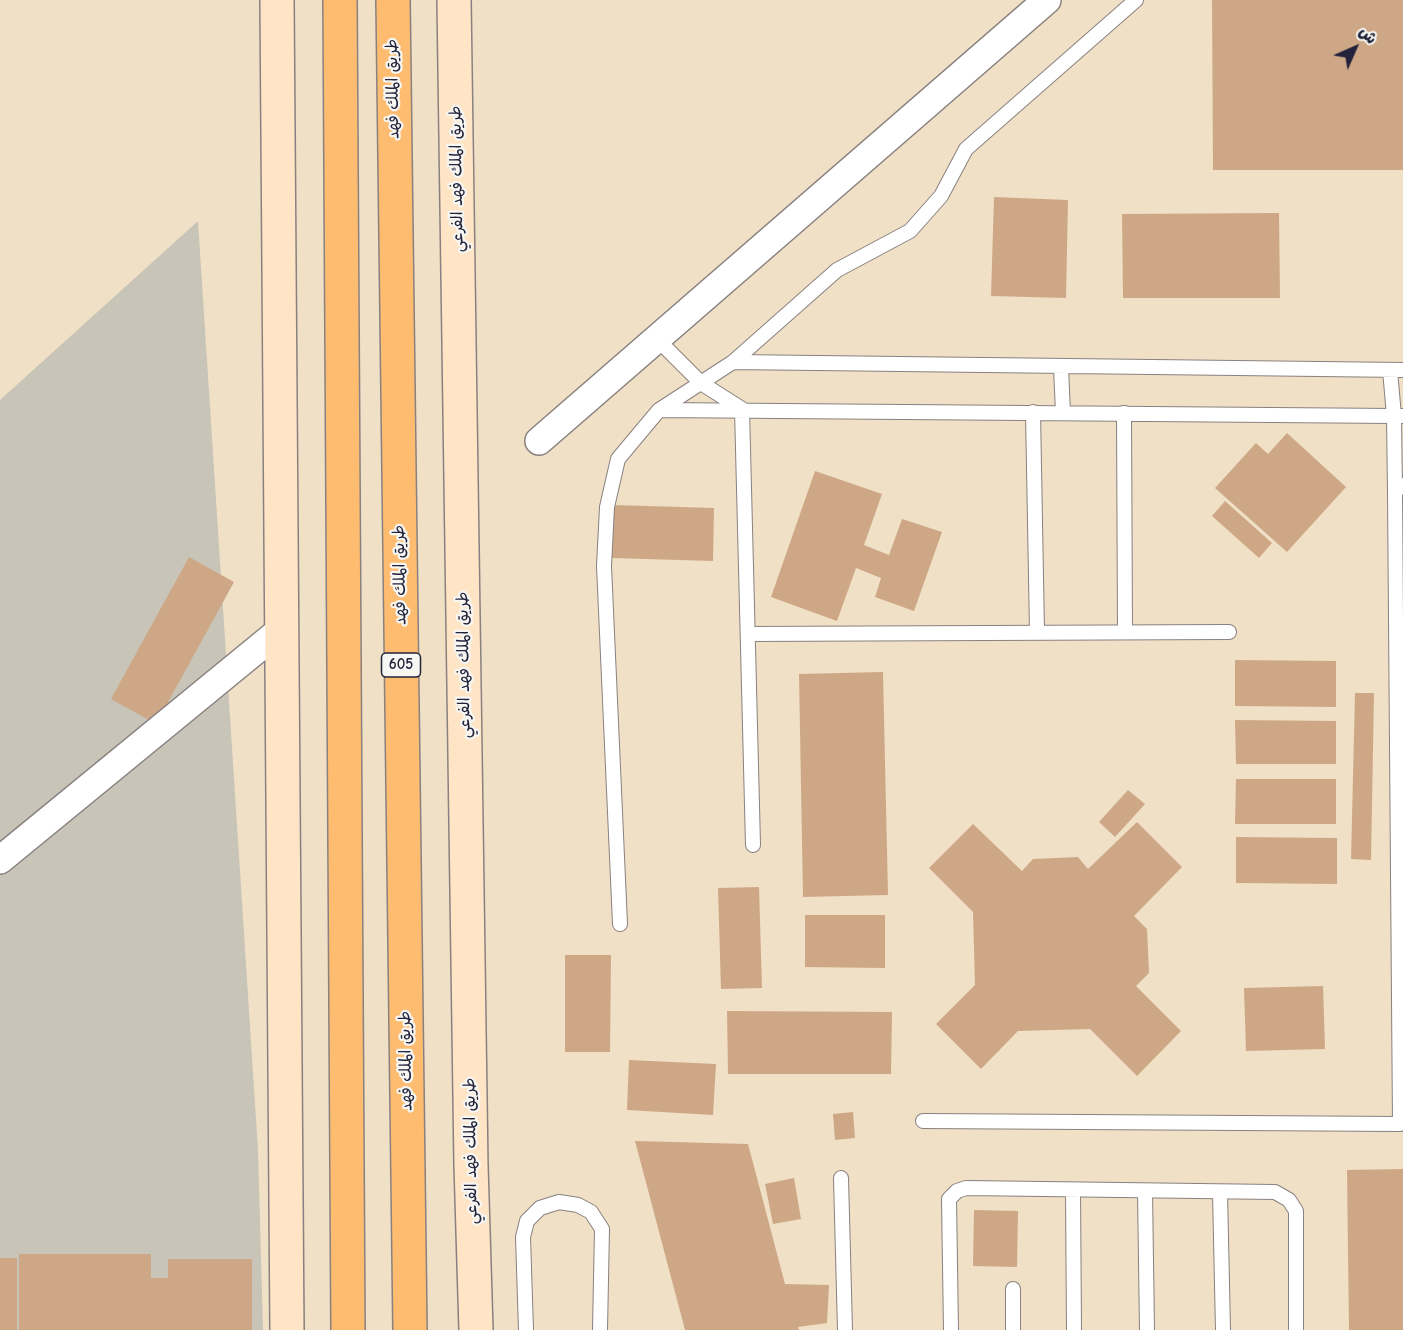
<!DOCTYPE html>
<meta charset="utf-8">
<style>
body{margin:0}
#map{position:relative;width:1403px;height:1330px;overflow:hidden;background:#f0e0c5;font-family:"Comic Neue","Playpen Sans Arabic",sans-serif}
canvas{display:block}
.north{position:absolute;left:1325px;top:18px;width:60px;height:60px;-webkit-text-stroke:4px #f6f6f2;paint-order:stroke;rotate:45deg;font-size:16px;font-weight:700;line-height:24px;text-align:center;color:#22223b}
.north::after{content:'';display:block;margin:auto;width:21px;height:27px;background:#22223b;clip-path:polygon(50% 0,100% 100%,50% 72%,0 100%)}
</style>
<div id="map">
<canvas width="1403" height="1330"></canvas>
<div class="north">ش</div>
</div>
<script>
const g = document.querySelector('canvas').getContext('2d');
g.lineJoin = 'round';
function fill(path, color) {
  g.fillStyle = color;
  g.fill(path, 'evenodd');
}
function strokePath(path, color, width, dash) {
  g.strokeStyle = color;
  g.lineWidth = width;
  g.lineCap = dash ? 'butt' : 'round';
  g.setLineDash(dash || []);
  g.stroke(path);
}
function label(font, color, halo, rows, align = 'center') {
  g.font = font + ' "Comic Neue","Playpen Sans Arabic",sans-serif';
  g.lineWidth = 4.5;
  g.setLineDash([]);
  g.textBaseline = 'middle';
  g.strokeStyle = halo;
  g.fillStyle = color;
  for (const [text, x, y, turn = 0] of rows) {
    g.save();
    g.translate(x, y);
    g.rotate((+turn || 0) * Math.PI / 180);
    g.textAlign = isNaN(turn) ? turn : align;
    if (halo) g.strokeText(text, 0, 0);
    g.fillText(text, 0, 0);
    g.restore();
  }
}
const industrial = new Path2D(`
 M198,221l60,929 5,180h-263v-930z`);
const building = new Path2D(`
 M1212,0h191v170h-190z
 M994,197l74,3 -2,98 -75,-2z
 M1279,213l1,85h-157l-1,-84z
 M1287,433l59,54 -59,65 -72,-64 41,-45 12,11z
 M815,471l67,23 -18,51 25,10 13,-36 40,13 -28,79 -39,-14 6,-19 -25,-10 -19,53 -66,-24z
 M1225,501l47,42 -13,15 -47,-42z
 M613,505l101,3 -1,53 -102,-3z
 M189,557l45,25 -78,142 -45,-25z
 M1235,660l101,1v46l-101,-1z
 M883,672l5,223 -85,2 -4,-223z
 M1355,693h19l-3,167 -20,-1z
 M1235,720l101,1v43h-100z
 M1236,779h100v45h-101z
 M1128,790l17,14 -30,33 -16,-15z
 M1137,822l45,45 -48,49 13,13 2,44 -13,13 45,45 -44,45 -47,-47 -72,2 -37,38 -45,-45 39,-39 -2,-73 -44,-44 44,-44 49,47 11,-12 45,-2 10,12z
 M1236,837l101,1v46l-101,-1z
 M759,887l3,101 -41,1 -3,-101z
 M805,915h80v53l-80,-1z
 M565,955h46l-1,97h-45z
 M1323,986l2,63 -79,2 -2,-63z
 M727,1011l165,1 -1,62h-163z
 M629,1060l87,4 -3,51 -86,-5z
 M853,1112l2,26 -20,2 -2,-26z
 M635,1141l113,3 37,140 44,1 -2,38 -29,4 1,3h-114z
 M1403,1169v161h-54l-2,-160z
 M794,1178l7,41 -28,5 -8,-40z
 M974,1210l44,1 -1,56 -44,-1z
 M19,1254h132v24h17v-19h84v71h-233z
 M0,1258h17v72h-17z`);
const service = new Path2D(`
 M657,339l44,44 41,26 11,436
 M733,362l104,-92 73,-39 31,-35 25,-47 170,-149
 M1061,367l2,46
 M1390,370l4,46h9
 M659,410l735,6 1,76
 M1033,412l4,220
 M1124,413l1,219
 M748,634l481,-2
 M620,924l-16,-358 3,-59 11,-48 41,-49 74,-48 670,8
 M923,1121l477,3 -5,-632 8,-7
 M841,1178l4,152
 M1073,1190l1,140
 M1145,1191l2,139
 M1220,1192l3,138
 M1013,1289v41
 M526,1330l-3,-93 4,-16 13,-13 19,-6 19,3 13,7 11,17 -2,101
 M951,1330l-2,-131 8,-8 9,-3 309,4 14,8 7,11v119`);
const minor = new Path2D(`
 M539,441l508,-441
 M0,860l283,-232`);
const secondary = new Path2D(`
 M277,0l10,1330
 M454,0l17,1165 5,165`);
const motorway = new Path2D(`
 M340,0l8,1330
 M393,0l17,1330`);
const shields = [
 [401,665,39]
];
const shieldNames = [
 ["605",401,665]
];
const streetNames = [
 ["طريق الملك فهد",393,89,-91],
 ["طريق الملك فهد الفرعي",457,179,-91],
 ["طريق الملك فهد",400,575,-91],
 ["طريق الملك فهد الفرعي",464,665,-91],
 ["طريق الملك فهد",406,1061,-91],
 ["طريق الملك فهد الفرعي",471,1151,-91]
];
fill(industrial, '#c8c4b8');
fill(building, '#cea886');
strokePath(service, '#898180', 16);
strokePath(minor, '#898180', 30);
strokePath(secondary, '#898180', 36);
strokePath(motorway, '#898180', 36);
strokePath(service, '#fff', 14);
strokePath(minor, '#fff', 27);
strokePath(secondary, '#ffe4c6', 33);
strokePath(motorway, '#febc70', 33);
for (const [x, y, w] of shields) {
  const box = new Path2D();
  box.roundRect(x - w / 2, y - 12, w, 24, 4.5);
  g.fillStyle = '#f6f6f2';
  g.fill(box);
  strokePath(box, '#22223b', 1.5);
}
label('bold 15px', '#22223b', null, shieldNames);
label('16px', '#22223b', '#f6f6f2', streetNames);
</script>
